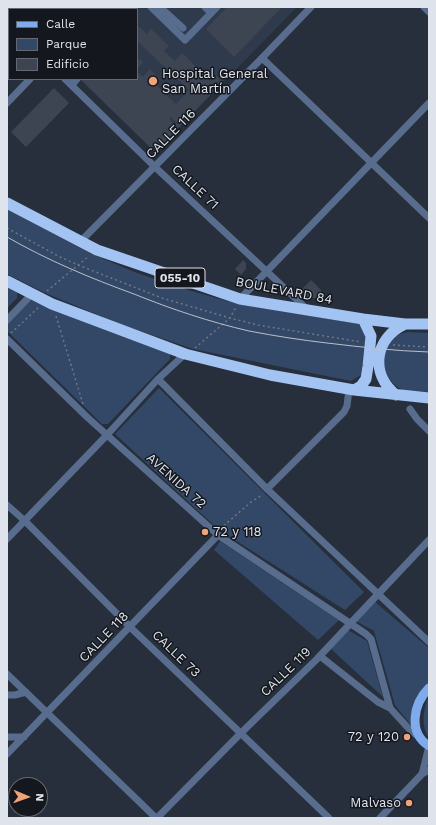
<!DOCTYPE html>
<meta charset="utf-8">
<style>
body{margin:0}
#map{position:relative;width:436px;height:825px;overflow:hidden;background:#272f3c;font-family:"Work Sans",sans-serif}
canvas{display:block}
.frame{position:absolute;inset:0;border:8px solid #dfe4ec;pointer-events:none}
.legend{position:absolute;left:8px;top:8px;width:130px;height:72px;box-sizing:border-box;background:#14171d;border:1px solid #656970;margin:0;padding:5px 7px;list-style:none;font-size:12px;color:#dfe4ec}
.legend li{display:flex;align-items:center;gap:8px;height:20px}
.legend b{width:20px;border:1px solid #656970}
.north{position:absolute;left:8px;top:777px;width:40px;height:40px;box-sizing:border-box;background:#14171d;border:1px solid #656970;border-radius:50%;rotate:92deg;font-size:11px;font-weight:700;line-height:16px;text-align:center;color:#dfe4ec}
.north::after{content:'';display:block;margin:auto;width:14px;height:18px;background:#f0a279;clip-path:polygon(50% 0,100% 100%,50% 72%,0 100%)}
</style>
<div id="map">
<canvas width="436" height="825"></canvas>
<div class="frame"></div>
<ul class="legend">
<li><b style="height:5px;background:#7faaec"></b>Calle</li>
<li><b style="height:11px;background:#334766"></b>Parque</li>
<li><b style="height:11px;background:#3d4553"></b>Edificio</li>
</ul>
<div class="north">N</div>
</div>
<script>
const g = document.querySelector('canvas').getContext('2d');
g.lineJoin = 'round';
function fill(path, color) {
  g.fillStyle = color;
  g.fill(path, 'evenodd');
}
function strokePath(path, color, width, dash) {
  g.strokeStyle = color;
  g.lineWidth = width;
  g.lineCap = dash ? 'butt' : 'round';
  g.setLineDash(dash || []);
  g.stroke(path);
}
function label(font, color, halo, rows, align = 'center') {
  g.font = font + ' "Work Sans",sans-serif';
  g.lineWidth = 3;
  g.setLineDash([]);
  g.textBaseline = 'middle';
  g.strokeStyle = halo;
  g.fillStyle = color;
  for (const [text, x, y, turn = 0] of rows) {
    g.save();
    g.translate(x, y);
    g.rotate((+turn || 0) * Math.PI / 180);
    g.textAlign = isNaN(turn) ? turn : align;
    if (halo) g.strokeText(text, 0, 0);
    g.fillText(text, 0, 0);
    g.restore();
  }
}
const built = new Path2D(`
 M7,7h290l-142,145 -75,-73h57v-70l-128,1z`);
const green = new Path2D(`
 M7,209l85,45 45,19 51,17 50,14 122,20 6,8 -5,43 -10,6 -158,-32 -73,-25 -75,-31 -38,-19z
 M7,284l10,6v8l-10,10z
 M35,300l135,53v6l-62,65h-6l-95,-93v-8l22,-22z
 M408,332l21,1 -1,23h1v36c-8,-1 -21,0 -28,-3 -19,-10 -25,-40 -5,-53 3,-2 8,-3 12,-4z
 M159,388l205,204 -19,18 -126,-80 -104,-96z
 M220,541l119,79 -21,20 -104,-90z
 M374,601l55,47v35l-3,2 -11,16 -4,24 -16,-20 -21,-74 -20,-11z
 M348,630l19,11 16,56 -54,-50z
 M429,698v41c-8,-14 -6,-25 -2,-39z`);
const building = new Path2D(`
 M43,7h23l-2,2h-19z
 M103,7h28l2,2h-31z
 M227,7h55l-48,50 -28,-28z
 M137,25l10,9 4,-5 18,17 -5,5 11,10 7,-8 29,28 5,-5 7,6 -68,70 -75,-73h57v-7l6,5 7,-8 10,10 -5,5 21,20 13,-14 -52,-49zM171,117l6,6 -2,2 -6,-6z
 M137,57l6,5 -6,7z
 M54,88l15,15 -43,44 -15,-15z
 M243,260l3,3v6l-5,6 -6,-6z
 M311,280l10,10v8h-14l-7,-7z`);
const path = new Path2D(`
 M7,228l51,28 20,9 84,33 68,20 28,7 103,17
 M47,291l42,-35
 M56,316l27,88
 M11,333l28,-26
 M393,345l36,2
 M195,348l35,-30 6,-11
 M220,529l31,-27 11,-7`);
const minor = new Path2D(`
 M151,7l34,33 32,-33
 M160,7l23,21
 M205,7l6,6
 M424,7l5,5
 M20,9l2,-2
 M86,9l2,-2
 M7,23l2,-2
 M262,58l167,160
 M65,79l90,88 153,143
 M72,85l5,-6
 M7,103l23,-24
 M80,242l182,-184 49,-51
 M240,299l189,-196
 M7,320l25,-26
 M7,339l80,78 131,118 148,99 5,5 19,69 20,22 9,7
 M158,379l109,110 162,153
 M410,409l7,10 12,12
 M267,489l77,-77 3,-6 2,-17
 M7,505l18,16 105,106 199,191
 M7,539l100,-104 51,-56 27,-25
 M320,656l58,46 12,6
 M7,674l149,144
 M7,695h8l11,-3
 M7,737h17
 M7,754l211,-219
 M422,774l7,-28
 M157,818l84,-85 75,-73 113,-120
 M380,818l42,-44 7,-4`);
const major = new Path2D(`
 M429,688c-16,16 -21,45 0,58`);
const highway = new Path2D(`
 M7,203l90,47 143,49 123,20 42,5h24
 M7,281l45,23 133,50 85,21 84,15 75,8
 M354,390l7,-4 5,-7 2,-13 3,-30 -8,-17
 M396,395c-26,-22 -22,-56 9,-71`);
const tram = new Path2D(`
 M7,237c40,23 83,41 127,57 37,15 76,28 115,37 26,5 52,9 78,12 34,4 68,8 102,9`);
const markers = [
 [153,81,5,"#f0a279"],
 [205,532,4,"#f0a279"],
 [407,737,4,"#f0a279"],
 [409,803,4,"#f0a279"]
];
const shields = [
 [180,278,50]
];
const shieldNames = [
 ["055-10",180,278]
];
const poiNames = [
 ["Hospital General",162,74],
 ["San Martín",162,89],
 ["72 y 118",213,532],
 ["72 y 120",399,737,"right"],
 ["Malvaso",401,803,"right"]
];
const streetNames = [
 ["CALLE 116",171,134,-45],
 ["CALLE 71",195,187,43],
 ["BOULEVARD 84",284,291,11],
 ["AVENIDA 72",176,481,42],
 ["CALLE 118",104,637,-46],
 ["CALLE 73",176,654,44],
 ["CALLE 119",286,672,-44]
];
fill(built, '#2f3a4c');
fill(green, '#334766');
fill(building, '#3d4553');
strokePath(path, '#717883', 1.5, [2, 3]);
strokePath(minor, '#586d8d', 7);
strokePath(major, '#7faaec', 9);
strokePath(highway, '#a3c3f2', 11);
strokePath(tram, '#bbc0c9', 1);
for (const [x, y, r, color] of markers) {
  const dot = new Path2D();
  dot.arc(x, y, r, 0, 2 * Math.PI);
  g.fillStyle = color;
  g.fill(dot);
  strokePath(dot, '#14171d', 1.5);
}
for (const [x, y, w] of shields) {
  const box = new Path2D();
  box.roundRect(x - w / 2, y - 10, w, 20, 3);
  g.fillStyle = '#14171d';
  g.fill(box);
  strokePath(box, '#dfe4ec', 1);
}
label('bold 12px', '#dfe4ec', null, shieldNames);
label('13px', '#dfe4ec', '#14171d', poiNames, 'left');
label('13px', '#dfe4ec', '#14171d', streetNames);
</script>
